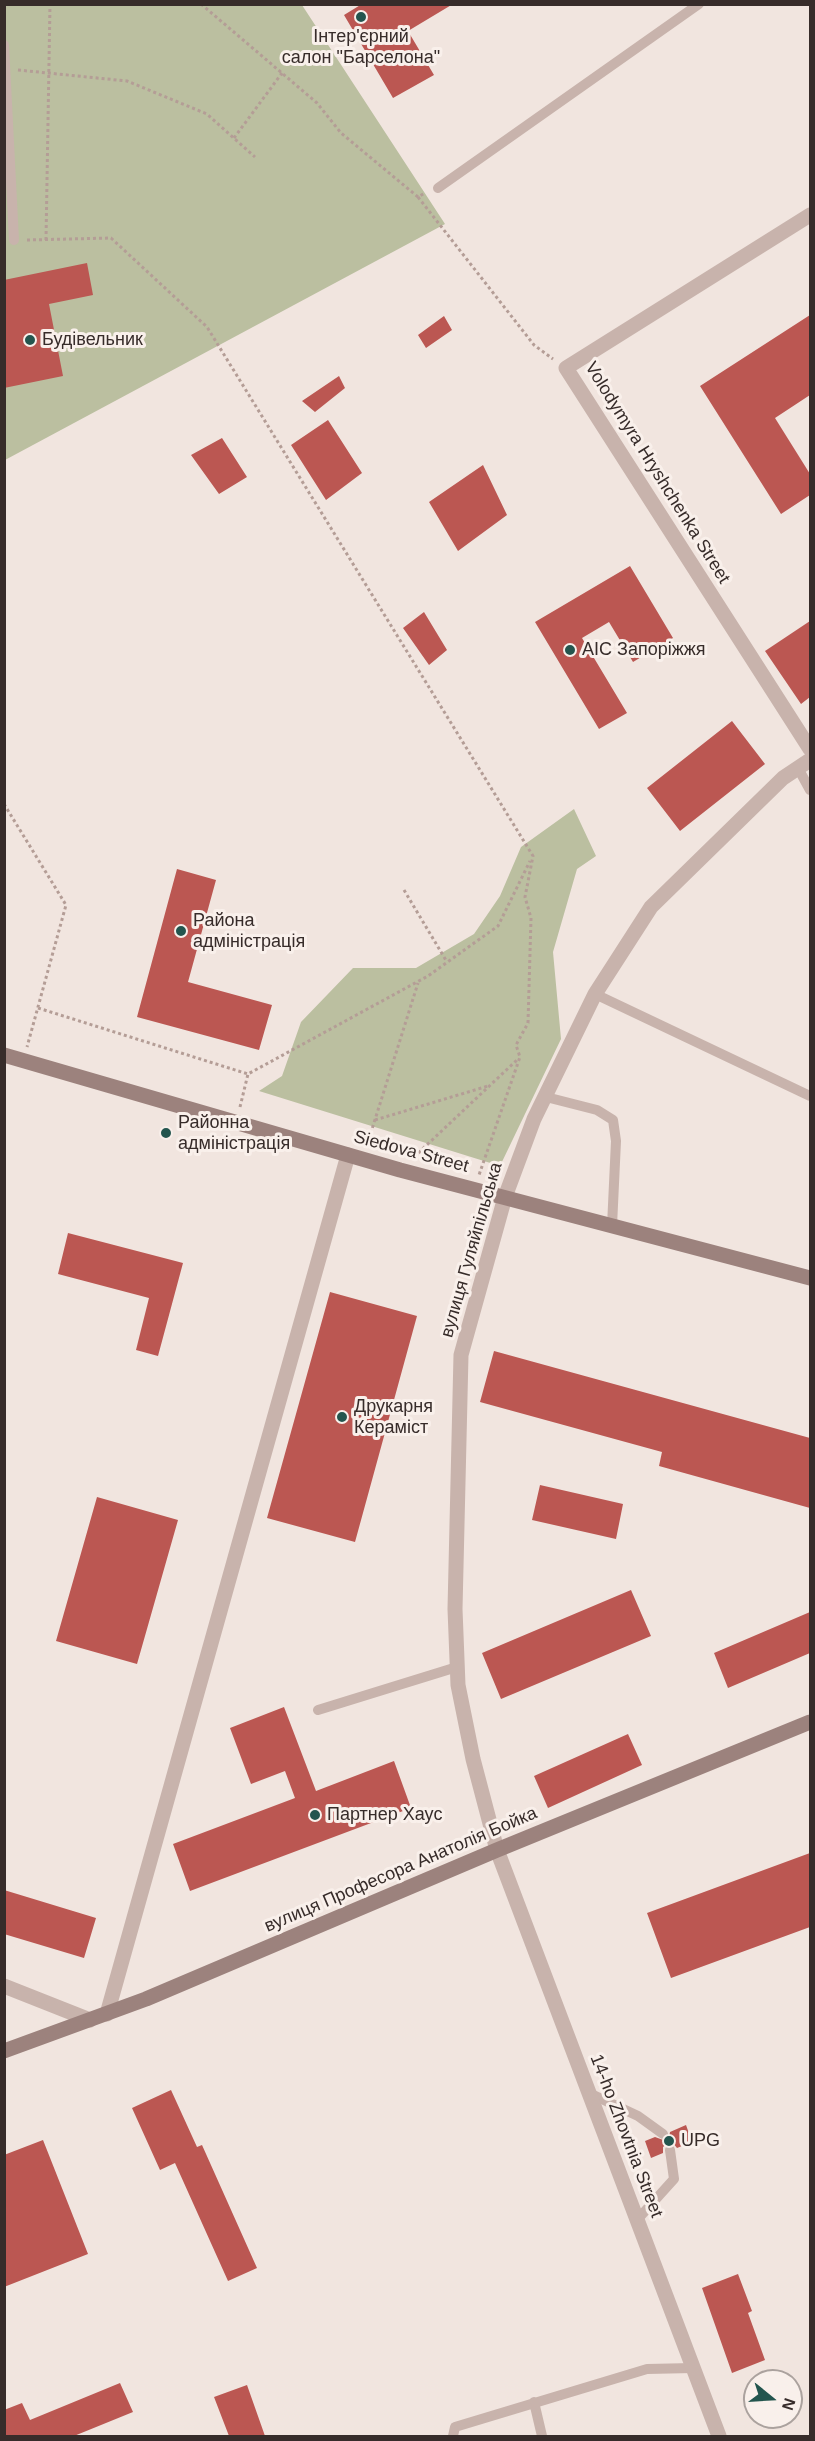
<!DOCTYPE html>
<meta charset="utf-8">
<style>
body{margin:0}
#map{position:relative;width:815px;height:2441px;overflow:hidden;background:#f1e5df;font-family:Arial,sans-serif}
canvas{display:block}
.frame{position:absolute;inset:0;border:6px solid #372c2a;pointer-events:none}
.north{position:absolute;left:743px;top:2369px;width:60px;height:60px;box-sizing:border-box;background:#f9f0eb;border:2px solid #aba29e;border-radius:50%;rotate:108deg;font-size:16px;font-weight:700;line-height:24px;text-align:center;color:#372c2a}
.north::after{content:'';display:block;margin:auto;width:21px;height:27px;background:#23554e;clip-path:polygon(50% 0,100% 100%,50% 72%,0 100%)}
</style>
<div id="map">
<canvas width="815" height="2441"></canvas>
<div class="frame"></div>
<div class="north">N</div>
</div>
<script>
const g = document.querySelector('canvas').getContext('2d');
g.lineJoin = 'round';
function fill(path, color) {
  g.fillStyle = color;
  g.fill(path, 'evenodd');
}
function strokePath(path, color, width, dash) {
  g.strokeStyle = color;
  g.lineWidth = width;
  g.lineCap = dash ? 'butt' : 'round';
  g.setLineDash(dash || []);
  g.stroke(path);
}
function label(font, color, halo, rows, align = 'center') {
  g.font = font + ' Arial,sans-serif';
  g.lineWidth = 6;
  g.setLineDash([]);
  g.textBaseline = 'middle';
  g.strokeStyle = halo;
  g.fillStyle = color;
  for (const [text, x, y, turn = 0] of rows) {
    g.save();
    g.translate(x, y);
    g.rotate((+turn || 0) * Math.PI / 180);
    g.textAlign = isNaN(turn) ? turn : align;
    if (halo) g.strokeText(text, 0, 0);
    g.fillText(text, 0, 0);
    g.restore();
  }
}
const green = new Path2D(`
 M5,5h297l143,219 -440,236z
 M574,809l22,47 -19,13 -24,83 8,87 -61,127 -241,-75 23,-15 19,-54 52,-54h63l58,-34 26,-38 21,-49z`);
const building = new Path2D(`
 M362,4h91l-45,27 26,44 -41,23 -49,-83z
 M87,263l6,32 -44,9 14,72 -59,12v-108z
 M810,315v80l-35,23 35,56v21l-29,19 -81,-128z
 M444,316l8,14 -26,18 -8,-13z
 M339,376l6,12 -30,24 -13,-11z
 M328,420l34,53 -36,27 -35,-55z
 M222,438l25,39 -28,17 -28,-39z
 M483,465l24,50 -49,36 -29,-49z
 M630,566l43,72 -40,24 -24,-40 -27,16 45,75 -28,16 -64,-107z
 M424,612l23,38 -18,15 -26,-37z
 M810,621v76l-9,7 -36,-53z
 M732,721l33,43 -85,67 -33,-43z
 M177,869l39,11 -28,102 84,23 -13,45 -122,-33z
 M68,1233l115,30 -25,93 -22,-6 13,-52 -91,-24z
 M330,1292l87,24 -62,226 -88,-24z
 M494,1351l316,87v70l-151,-42 3,-14 -182,-50z
 M540,1485l83,19 -7,35 -84,-19z
 M97,1497l81,23 -41,144 -81,-23z
 M631,1590l20,46 -150,63 -19,-46z
 M810,1612v41l-82,35 -14,-35z
 M284,1707l32,84 78,-30 17,47 -221,83 -17,-47 122,-46 -10,-27 -34,13 -21,-56z
 M628,1734l14,31 -94,43 -14,-32z
 M810,1853v74l-139,51 -24,-65z
 M4,1890l92,28 -12,40 -80,-24z
 M171,2090l26,57 5,-2 55,123 -29,13 -53,-118 -15,7 -28,-62z
 M686,2125l6,17 -15,6 -4,-5h-5l-5,4v6l-12,5 -6,-17 10,-4 11,4 3,-3 1,-6z
 M43,2140l45,114 -84,33v-132z
 M738,2274l14,37 -4,2 17,47 -33,13 -30,-85z
 M120,2383l13,29 -59,24h-70v-26l18,-7 8,17z
 M247,2385l18,51h-36l-15,-39z`);
const path = new Path2D(`
 M201,4l116,99 24,30 77,64 7,-4
 M18,70l109,11 80,33 48,43
 M234,138l48,-65
 M418,197l116,148 19,14
 M27,240l84,-2 96,89 326,529 -8,41 6,21 -3,105 -12,22 4,12 -41,118
 M46,240l4,-236
 M4,804l62,101 -39,142
 M404,890l43,72
 M38,1008l210,66 180,-98 70,-50 32,-65
 M240,1107l8,-33
 M375,1120l113,-34
 M367,1145l51,-162
 M414,1157l104,-98`);
const lane = new Path2D(`
 M4,45l10,195
 M438,188l261,-184
 M798,768l12,22
 M595,994l215,102
 M546,1097l51,13 16,10 3,21 -4,85
 M318,1710l139,-43
 M589,2093l49,23 25,18
 M637,2220l37,-41 -4,-29
 M534,2402l8,34
 M453,2436l2,-9 192,-58 46,-1`);
const street = new Path2D(`
 M810,215l-244,153 244,381
 M4,1986l86,34
 M107,2014l241,-859
 M719,2436l-222,-586 -24,-91 -15,-74 -3,-76 6,-254 44,-158 29,-78 61,-125 56,-87 132,-129 27,-18`);
const secondary = new Path2D(`
 M4,1055l396,115 410,108
 M4,2051l142,-52 351,-149 313,-128`);
const markers = [
 [361,17,6,"#23554e"],
 [30,340,6,"#23554e"],
 [570,650,6,"#23554e"],
 [181,931,6,"#23554e"],
 [166,1133,6,"#23554e"],
 [342,1417,6,"#23554e"],
 [315,1815,6,"#23554e"],
 [669,2141,6,"#23554e"]
];
const poiNames = [
 ["Інтер'єрний",361,37,"center"],
 ["салон \"Барселона\"",361,58,"center"],
 ["Будівельник",42,340],
 ["АІС Запоріжжя",582,650],
 ["Района",193,921],
 ["адміністрація",193,942],
 ["Районна",178,1123],
 ["адміністрація",178,1144],
 ["Друкарня",354,1407],
 ["Кераміст",354,1428],
 ["Партнер Хаус",327,1815],
 ["UPG",681,2141]
];
const streetNames = [
 ["Volodymyra Hryshchenka Street",657,473,58],
 ["Siedova Street",411,1152,15],
 ["вулиця Гуляйпільська",472,1250,-74],
 ["вулиця Професора Анатолія Бойка",401,1870,-23],
 ["14-ho Zhovtnia Street",626,2136,69]
];
fill(green, '#bbbfa0');
fill(building, '#bb5752');
strokePath(path, '#b49d96', 3, [3, 3]);
strokePath(lane, '#c8b3ac', 10);
strokePath(street, '#c8b3ac', 15);
strokePath(secondary, '#9c827d', 15);
for (const [x, y, r, color] of markers) {
  const dot = new Path2D();
  dot.arc(x, y, r, 0, 2 * Math.PI);
  g.fillStyle = color;
  g.fill(dot);
  strokePath(dot, '#f9f0eb', 2);
}
label('18px', '#372c2a', '#f9f0eb', poiNames, 'left');
label('18px', '#372c2a', '#f9f0eb', streetNames);
</script>
